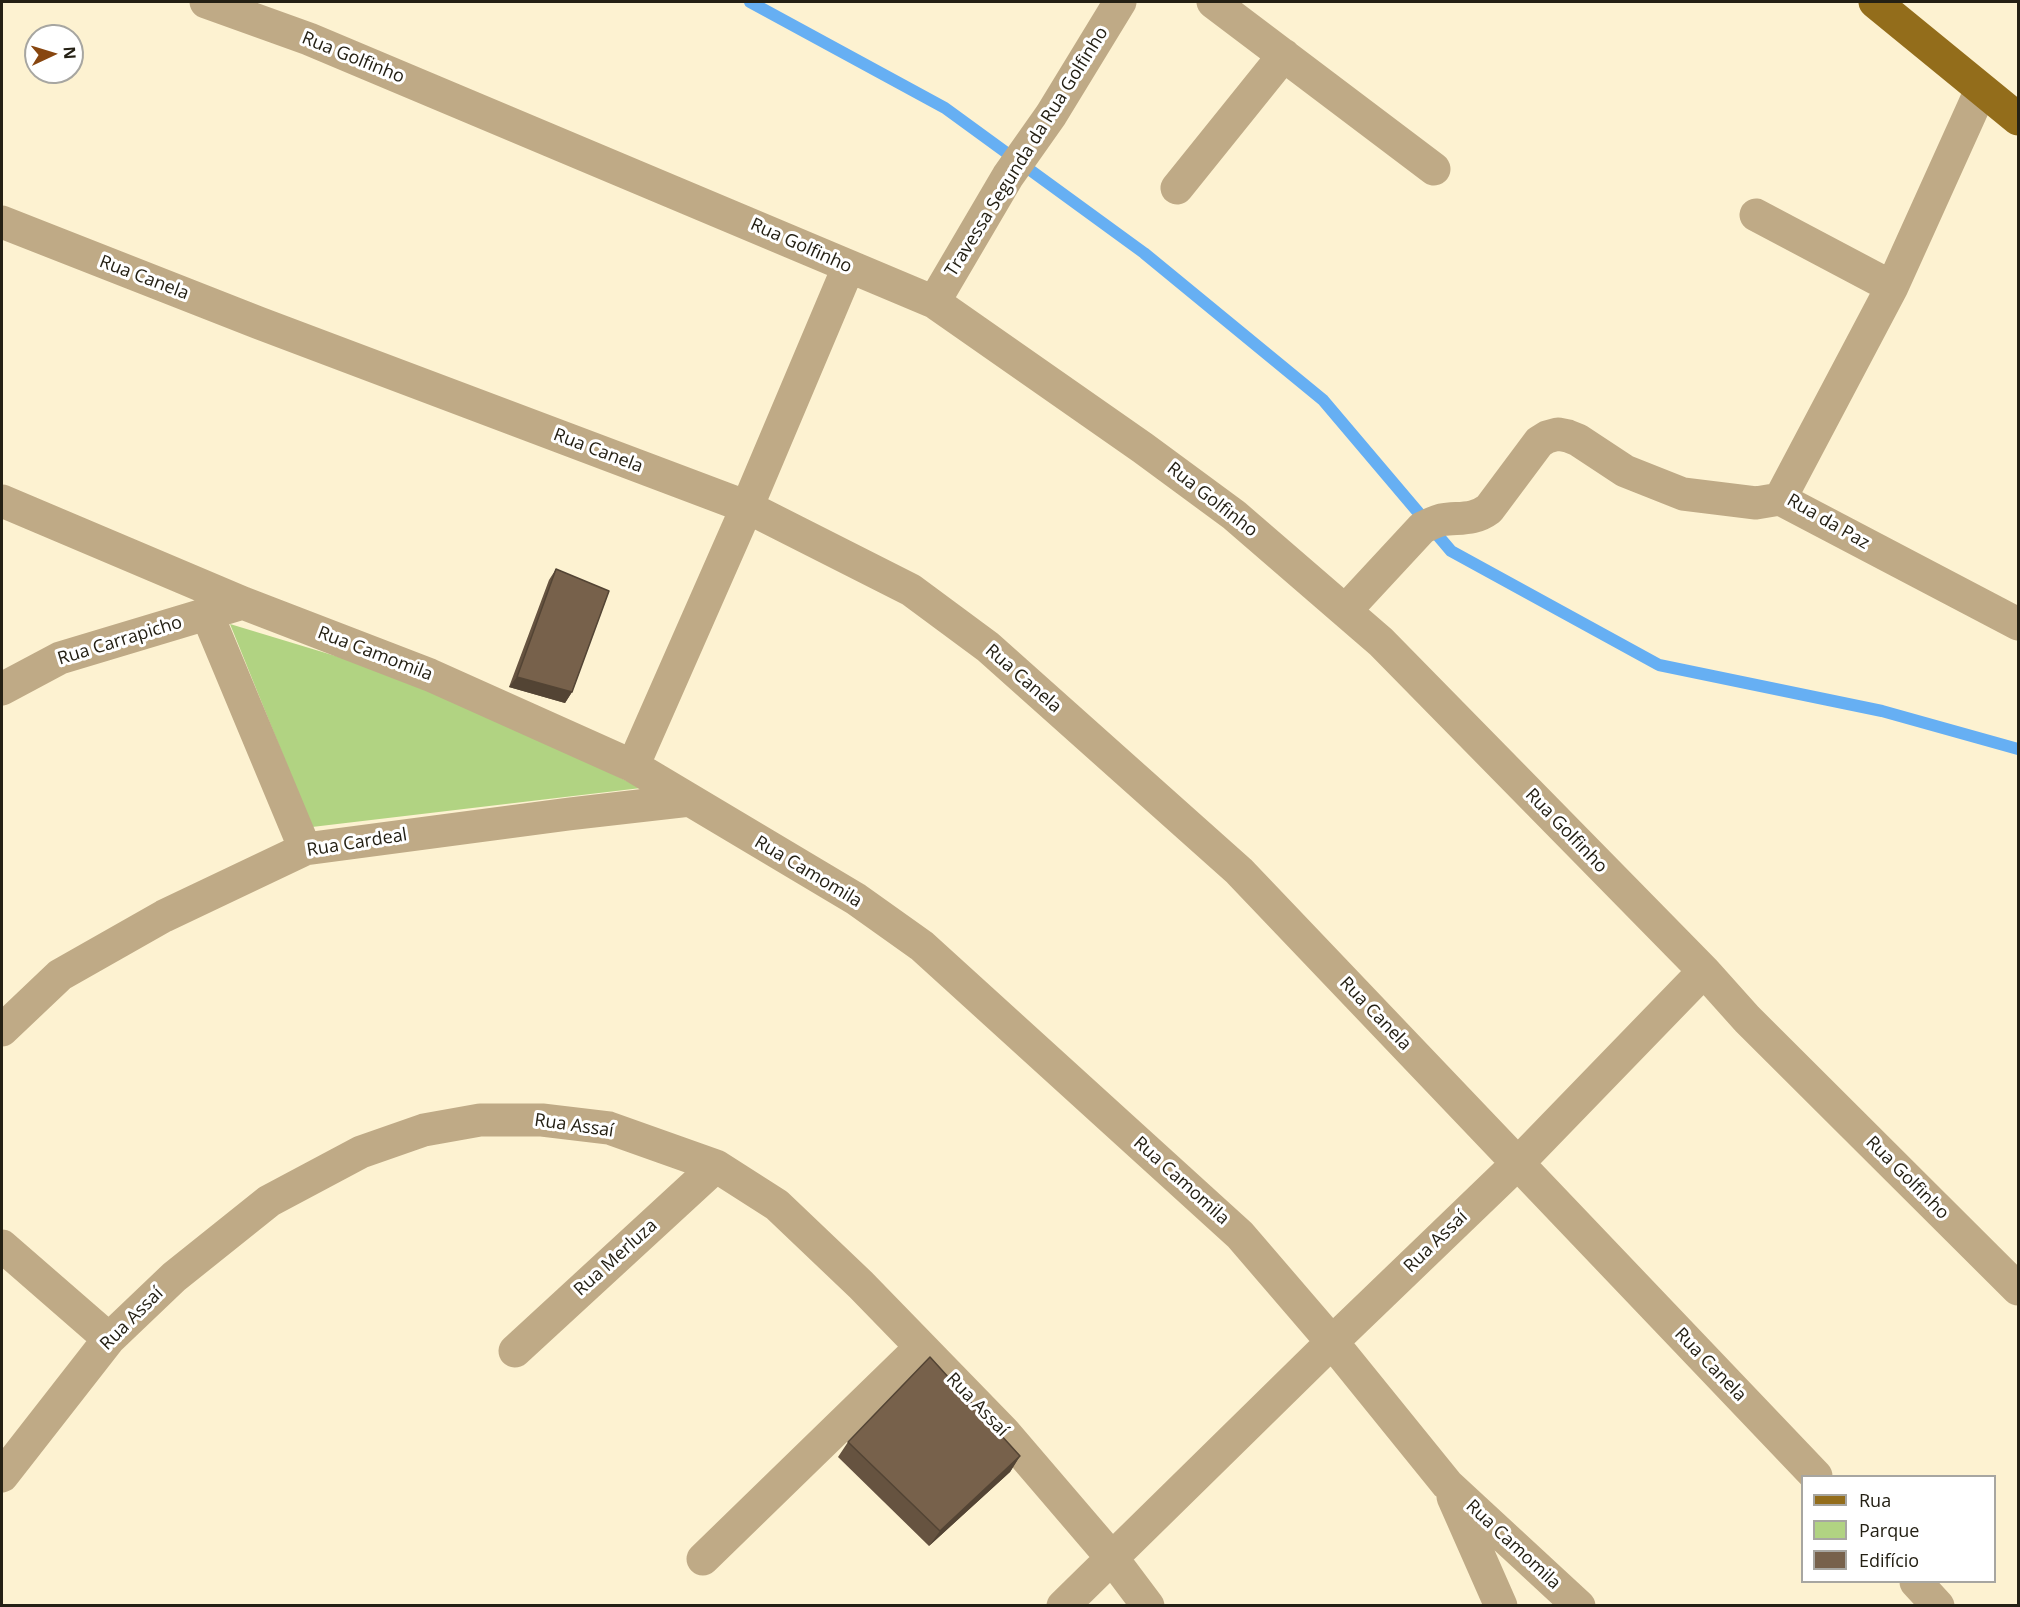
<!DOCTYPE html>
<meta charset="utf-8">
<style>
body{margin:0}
#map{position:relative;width:2020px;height:1607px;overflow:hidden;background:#fdf2d1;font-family:"Open Sans",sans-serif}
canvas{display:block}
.frame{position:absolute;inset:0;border:3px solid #242014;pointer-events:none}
.legend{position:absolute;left:1801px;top:1475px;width:195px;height:108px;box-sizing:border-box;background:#fff;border:2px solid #a7a6a1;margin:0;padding:8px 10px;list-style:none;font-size:18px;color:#242014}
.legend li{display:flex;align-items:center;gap:12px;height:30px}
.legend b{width:30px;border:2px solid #a7a6a1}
.north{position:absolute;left:24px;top:24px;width:60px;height:60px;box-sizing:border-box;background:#fff;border:2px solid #a7a6a1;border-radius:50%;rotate:86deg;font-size:16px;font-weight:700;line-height:24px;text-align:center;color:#242014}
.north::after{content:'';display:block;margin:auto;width:21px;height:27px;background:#874610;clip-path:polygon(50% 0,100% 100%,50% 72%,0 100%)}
</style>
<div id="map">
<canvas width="2020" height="1607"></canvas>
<div class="frame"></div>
<ul class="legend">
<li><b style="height:8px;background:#936d1b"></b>Rua</li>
<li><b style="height:16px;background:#b1d382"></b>Parque</li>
<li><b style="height:16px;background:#77614b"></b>Edifício</li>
</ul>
<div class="north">N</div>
</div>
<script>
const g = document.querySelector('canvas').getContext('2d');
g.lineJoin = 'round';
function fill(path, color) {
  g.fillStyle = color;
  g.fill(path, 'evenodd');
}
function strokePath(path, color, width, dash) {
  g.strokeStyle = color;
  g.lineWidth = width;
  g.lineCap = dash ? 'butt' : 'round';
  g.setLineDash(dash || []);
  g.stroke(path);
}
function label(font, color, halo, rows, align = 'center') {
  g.font = font + ' "Open Sans",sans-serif';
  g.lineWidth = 6;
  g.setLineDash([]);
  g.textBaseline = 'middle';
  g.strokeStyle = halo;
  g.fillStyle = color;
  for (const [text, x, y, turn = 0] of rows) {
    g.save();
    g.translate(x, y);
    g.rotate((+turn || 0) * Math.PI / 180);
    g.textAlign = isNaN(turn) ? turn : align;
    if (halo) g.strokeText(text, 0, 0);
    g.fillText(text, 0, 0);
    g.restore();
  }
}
const green = new Path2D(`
 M230,624l132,40 153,62 126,62 -329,39z`);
const stream = new Path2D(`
 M750,2l195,106 199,145 179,147 128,151 208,114 223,46 136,38`);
const minor = new Path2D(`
 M206,2l103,37 625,263 209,146 91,67 147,127 323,329 43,48 271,270
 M1213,2l221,167
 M1981,90l-89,197 -112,212 238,125
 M1177,188l107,-133
 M1756,215l136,72
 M2,222l257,101 488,184 164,83 77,57 251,224 577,605
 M934,302l74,-126 43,-61 69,-113
 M2,501l241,102 187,72 203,91 223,133 66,47 318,289 92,107 115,142 132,122
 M1345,611l77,-83c6,-3 12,-6 19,-8 18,-3 32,1 48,-11l50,-67 8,-5 11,-3 10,2 10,4 47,31 58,23 73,9 24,-4
 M207,614l98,235
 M2,689l58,-31 183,-55
 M633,766l114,-259 101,-239
 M2,1030l58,-55 104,-59 141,-67 264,-35 121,-14
 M2,1246l107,93
 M515,1351l201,-185
 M2,1476l107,-137 65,-62 95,-76 92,-49 63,-22 56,-10h62l67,8 107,38 61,39 84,80 143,147 108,126 36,48
 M1453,1497l48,109
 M703,1559l218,-212
 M1916,1582l22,24
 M1063,1606l269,-264 186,-179 186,-192`);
const major = new Path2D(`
 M1875,2l143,117`);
const wall = new Path2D(`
 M556,569l16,123 -7,11 -56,-16 40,-107z
 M848,1442l172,14 -10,16 -81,74 -91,-89z`);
const shadedWall = new Path2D(`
 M517,677l55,15 -7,11 -56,-16z
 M1020,1456l-10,16 -81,74 11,-15z`);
const building = new Path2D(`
 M556,569l53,22 -37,101 -55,-15z
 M930,1357l90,99 -80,75 -92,-89z`);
const streetNames = [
 ["Rua Golfinho",353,58,22],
 ["Travessa Segunda da Rua Golfinho",1027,152,-58],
 ["Rua Golfinho",801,246,24],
 ["Rua Canela",144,278,21],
 ["Rua Canela",598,451,21],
 ["Rua Golfinho",1212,500,38],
 ["Rua da Paz",1828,522,30],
 ["Rua Carrapicho",120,641,-17],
 ["Rua Camomila",375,654,21],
 ["Rua Canela",1023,679,41],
 ["Rua Golfinho",1566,831,46],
 ["Rua Cardeal",357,843,-9],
 ["Rua Camomila",808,872,31],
 ["Rua Canela",1375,1014,46],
 ["Rua Assaí",574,1126,8],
 ["Rua Golfinho",1907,1178,45],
 ["Rua Camomila",1181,1181,42],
 ["Rua Assaí",1436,1242,-44],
 ["Rua Merluza",616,1258,-42],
 ["Rua Assaí",132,1319,-45],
 ["Rua Canela",1710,1365,46],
 ["Rua Assaí",977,1405,46],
 ["Rua Camomila",1513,1545,43]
];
fill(green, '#b1d382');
strokePath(stream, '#66aff3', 12);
strokePath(minor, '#bfaa86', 33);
strokePath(major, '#936d1b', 33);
fill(wall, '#665340');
fill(shadedWall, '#534434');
fill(building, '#77614b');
strokePath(building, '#534434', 1.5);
label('18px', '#242014', '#fff', streetNames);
</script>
